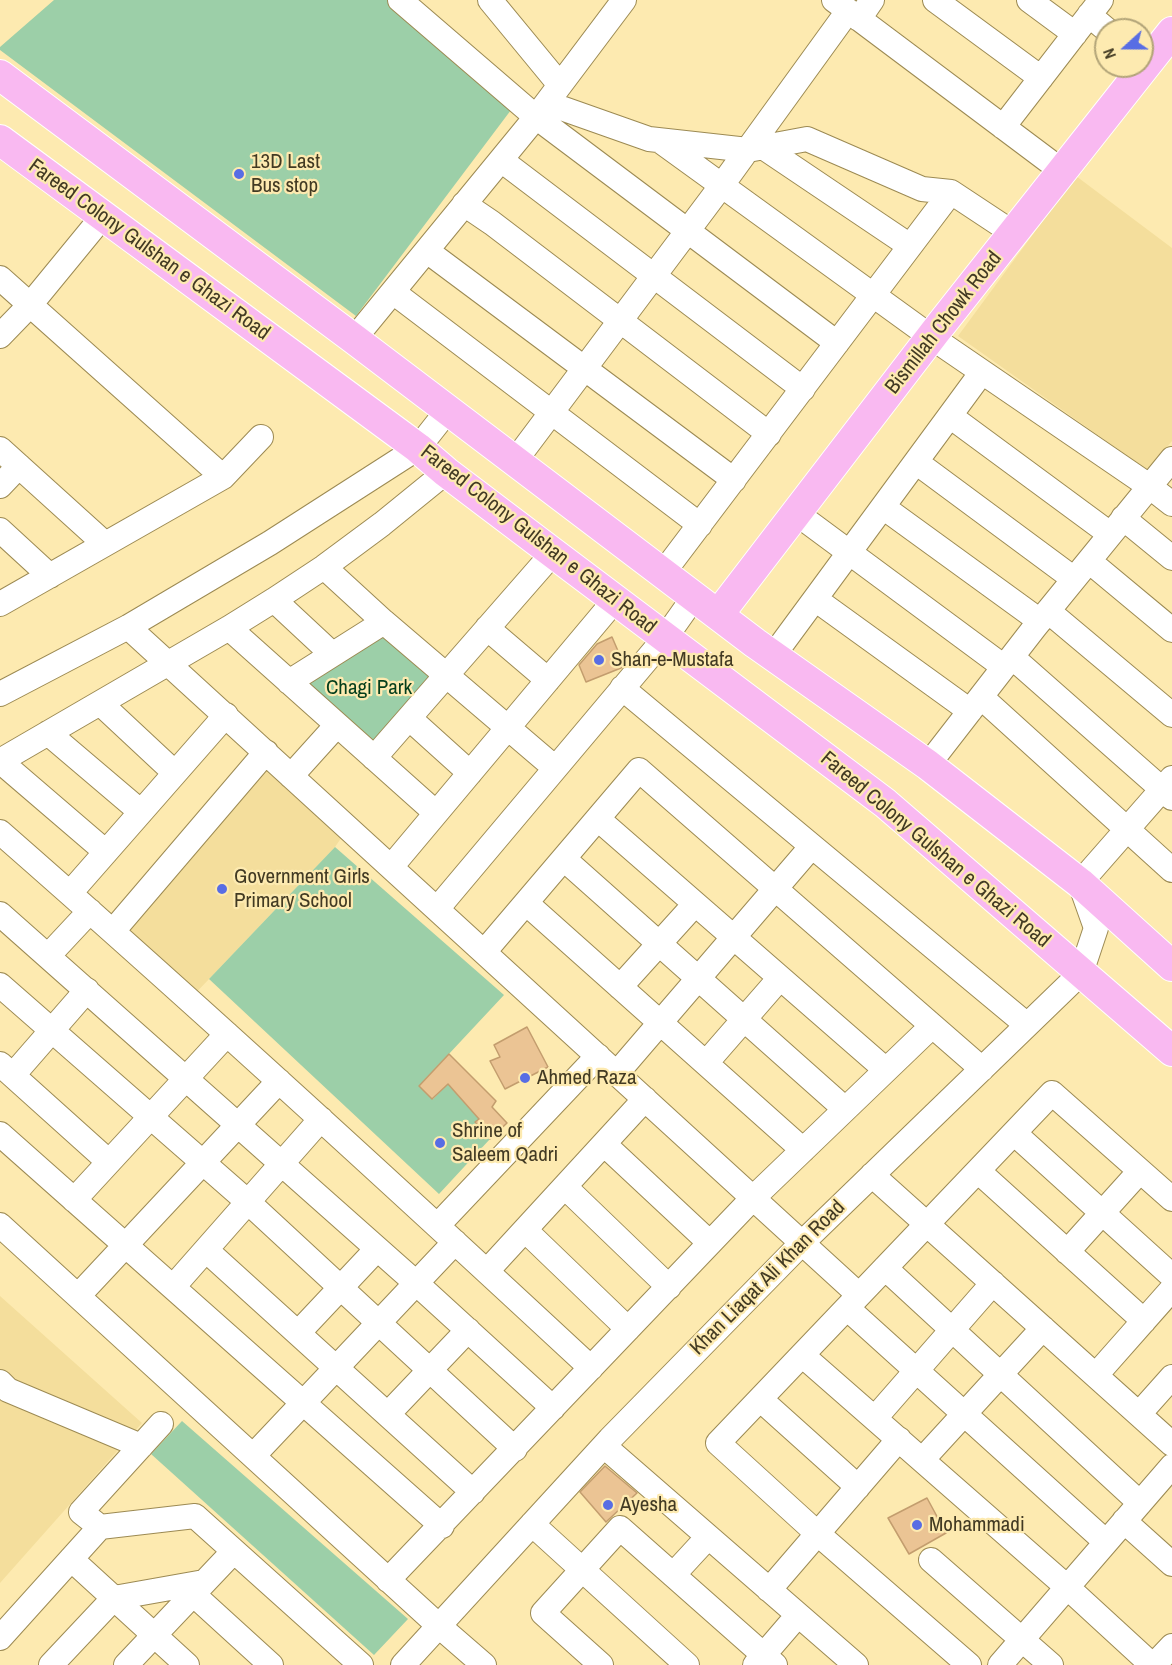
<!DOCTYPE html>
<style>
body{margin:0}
#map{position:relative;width:1172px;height:1665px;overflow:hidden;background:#fdeab0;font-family:"Archivo Narrow",sans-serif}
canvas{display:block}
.north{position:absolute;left:1094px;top:18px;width:60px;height:60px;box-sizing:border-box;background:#fdeab0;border:2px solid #b2a478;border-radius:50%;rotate:249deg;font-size:16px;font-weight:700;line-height:24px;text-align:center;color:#423a23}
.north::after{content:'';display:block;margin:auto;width:21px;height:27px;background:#586de4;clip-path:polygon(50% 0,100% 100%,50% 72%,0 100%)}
</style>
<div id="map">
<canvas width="1172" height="1665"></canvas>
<div class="north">N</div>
</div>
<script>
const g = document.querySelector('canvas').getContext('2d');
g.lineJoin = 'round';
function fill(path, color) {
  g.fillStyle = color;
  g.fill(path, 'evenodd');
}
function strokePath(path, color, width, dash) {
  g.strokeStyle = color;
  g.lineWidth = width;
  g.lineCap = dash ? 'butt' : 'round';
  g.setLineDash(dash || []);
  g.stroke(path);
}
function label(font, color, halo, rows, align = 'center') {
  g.font = font + ' "Archivo Narrow",sans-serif';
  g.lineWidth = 4.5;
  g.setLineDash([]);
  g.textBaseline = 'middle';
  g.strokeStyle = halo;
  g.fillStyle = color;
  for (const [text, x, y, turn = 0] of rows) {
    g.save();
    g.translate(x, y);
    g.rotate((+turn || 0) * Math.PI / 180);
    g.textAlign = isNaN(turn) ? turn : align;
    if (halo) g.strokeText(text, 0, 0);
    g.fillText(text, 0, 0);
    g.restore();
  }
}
const built = new Path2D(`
 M1076,176l96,72v193l-25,29 -189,-134z
 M266,752l82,76 -13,19 -146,153 -76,-69z
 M0,1296l142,127 -142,160z`);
const green = new Path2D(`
 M54,0h346l117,102 -161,214 -356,-266v-3z
 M384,622l62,53 -72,83 -85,-76z
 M335,847l169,148 -85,91 14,13 15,-15 31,35 -3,3 14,17 -51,55 -230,-215z
 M182,1421l226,198 -34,36 -223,-201z`);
const building = new Path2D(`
 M612,637l12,28 -3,3 -35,14 -7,-17 18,-21z
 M527,1027l21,40 -43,22 -15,-28 10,-4 -6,-12z
 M449,1054l47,47 -4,6 15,16 -17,16 -15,-17 4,-3 -31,-35 -16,15 -13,-13z
 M605,1466l32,27 -31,29 -26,-30z
 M927,1498l19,35 -37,21 -21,-36z`);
const minor = new Path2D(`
 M400,0l136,117 301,226
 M490,0l70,85
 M834,0l228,171
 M935,0l106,78
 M1029,0l46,34
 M1089,15l18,15
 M859,19l13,-19
 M547,103l102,36 99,11 59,-11 115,50 29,3 62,41
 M1003,127l98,-127
 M659,140l272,197 218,149 23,18
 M763,147l147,99
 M501,160l302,229
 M464,204l28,19 277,211
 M427,251l307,229
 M0,278l223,199
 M393,292l307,233
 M0,336l30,-31 73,-89
 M354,339l182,-222 88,-117
 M950,416l160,118
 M0,449l105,95
 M515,461l207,-276 126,-174
 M916,462l158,117
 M0,486l19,-20
 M883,507l157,114
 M796,513l208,154
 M1123,518l49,40
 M0,530l50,46
 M1089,561l83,69
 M324,567l60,55 171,146
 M663,573l288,-381
 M815,599l155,112
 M274,600l58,54
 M0,604l223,-127 38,-40
 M1048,611l124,104
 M128,627l731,668
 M229,628l207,185
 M487,628l61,52
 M773,656l209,-284
 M1012,657l160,141
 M289,682l95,-60
 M622,688l405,337
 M0,694l128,-67 142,-84 148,-95 30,-38
 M981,697l191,173
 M100,703l75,70
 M409,718l61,55
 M48,733l93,79
 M374,758l179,-205
 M0,761l229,-133 45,-28 50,-33 58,-43 64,-52
 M0,761l106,91
 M928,765l107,-138 137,-168
 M291,776l46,-51
 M598,819l288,251
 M0,832c200,175 396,355 591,536
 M564,859l281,250
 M391,867l224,-267
 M70,893l156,-178
 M526,903l277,247
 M437,909l228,-271 29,-41
 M0,914l416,369 137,125
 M113,931l153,-179
 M484,952l155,-182 343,299
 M48,956l42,-45
 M0,985l248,217 267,247
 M620,987l75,-83
 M706,1063l74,-85
 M0,1064l109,98
 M617,1073l195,-227
 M13,1075l74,-85
 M1014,1133l158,143
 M0,1134l442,392
 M604,1144l106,99
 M978,1171l166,150
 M872,1175l300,269
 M565,1187l104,100
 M74,1200l153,-166
 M0,1225l439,401 45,39
 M438,1225l160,-169
 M525,1230l103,99
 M206,1250l267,242
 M1067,1252l73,-81
 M885,1268l255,235
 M487,1271l158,-172
 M173,1287l148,-168
 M78,1296l201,-215
 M847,1308l259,234
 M298,1333l79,-84
 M802,1355l265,232 85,78
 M1096,1375l76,-86
 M0,1382l8,8 133,56
 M760,1399l98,88
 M388,1414l80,-84
 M1139,1414l33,-37
 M875,1418l118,-135
 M604,1446l252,219
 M253,1456l202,-214
 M922,1460l121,-132
 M1124,1521l48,43
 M532,1524l155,141
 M100,1527l95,-11 166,149
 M71,1559l116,106
 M931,1560l120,105
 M673,1575l35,-38
 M388,1580l365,-382 179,-172
 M769,1590l130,-151
 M193,1594l78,71
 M0,1638l100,-111 -19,-15 80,-88
 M51,1665l63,-67 90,-16
 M126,1665l108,-114
 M403,1665l207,-226 192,-196 279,-270 15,-45 -16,-45 92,-105
 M601,1665l-58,-52 77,-85 155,137
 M755,1665l43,-50
 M969,1665l-151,-131 -100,-91 334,-350 120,106
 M1000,1665l172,-199
 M1154,1665l18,-19`);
const major = new Path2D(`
 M0,75l354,264 401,304 173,122 152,118 92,83
 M0,140l418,308 28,24 107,81 332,250 287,248
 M718,615l217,-283 237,-300`);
const markers = [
 [239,174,6,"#586de4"],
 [599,660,6,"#586de4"],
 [222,889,6,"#586de4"],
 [525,1078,6,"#586de4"],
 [440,1143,6,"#586de4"],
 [608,1505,6,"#586de4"],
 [917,1525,6,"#586de4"]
];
const poiNames = [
 ["13D Last",251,162],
 ["Bus stop",251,186],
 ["Shan-e-Mustafa",611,660],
 ["Government Girls",234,877],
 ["Primary School",234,901],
 ["Ahmed Raza",537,1078],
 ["Shrine of",452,1131],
 ["Saleem Qadri",452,1155],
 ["Ayesha",620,1505],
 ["Mohammadi",929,1525]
];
const streetNames = [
 ["Fareed Colony Gulshan e Ghazi Road",149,250,36],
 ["Bismillah Chowk Road",944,323,-52],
 ["Fareed Colony Gulshan e Ghazi Road",538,540,38],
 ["Fareed Colony Gulshan e Ghazi Road",935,850,40],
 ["Khan Liaqat Ali Khan Road",768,1278,-45]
];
const parkNames = [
 ["Chagi Park",369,688]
];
fill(built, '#f4de9c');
fill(green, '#9ccfa8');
fill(building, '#ebc494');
strokePath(building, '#c39d6e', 1.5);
strokePath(minor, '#9c8a53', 26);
strokePath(major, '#fff', 32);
strokePath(minor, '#fff', 24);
strokePath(major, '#f9b9f1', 30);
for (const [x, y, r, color] of markers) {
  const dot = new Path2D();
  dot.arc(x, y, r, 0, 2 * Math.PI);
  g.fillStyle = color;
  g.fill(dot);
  strokePath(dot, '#fdeab0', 2);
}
label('21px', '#423a23', '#fdeab0', poiNames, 'left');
label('21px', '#423a23', '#fdeab0', streetNames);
label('21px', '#043e1c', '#fdeab0', parkNames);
</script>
